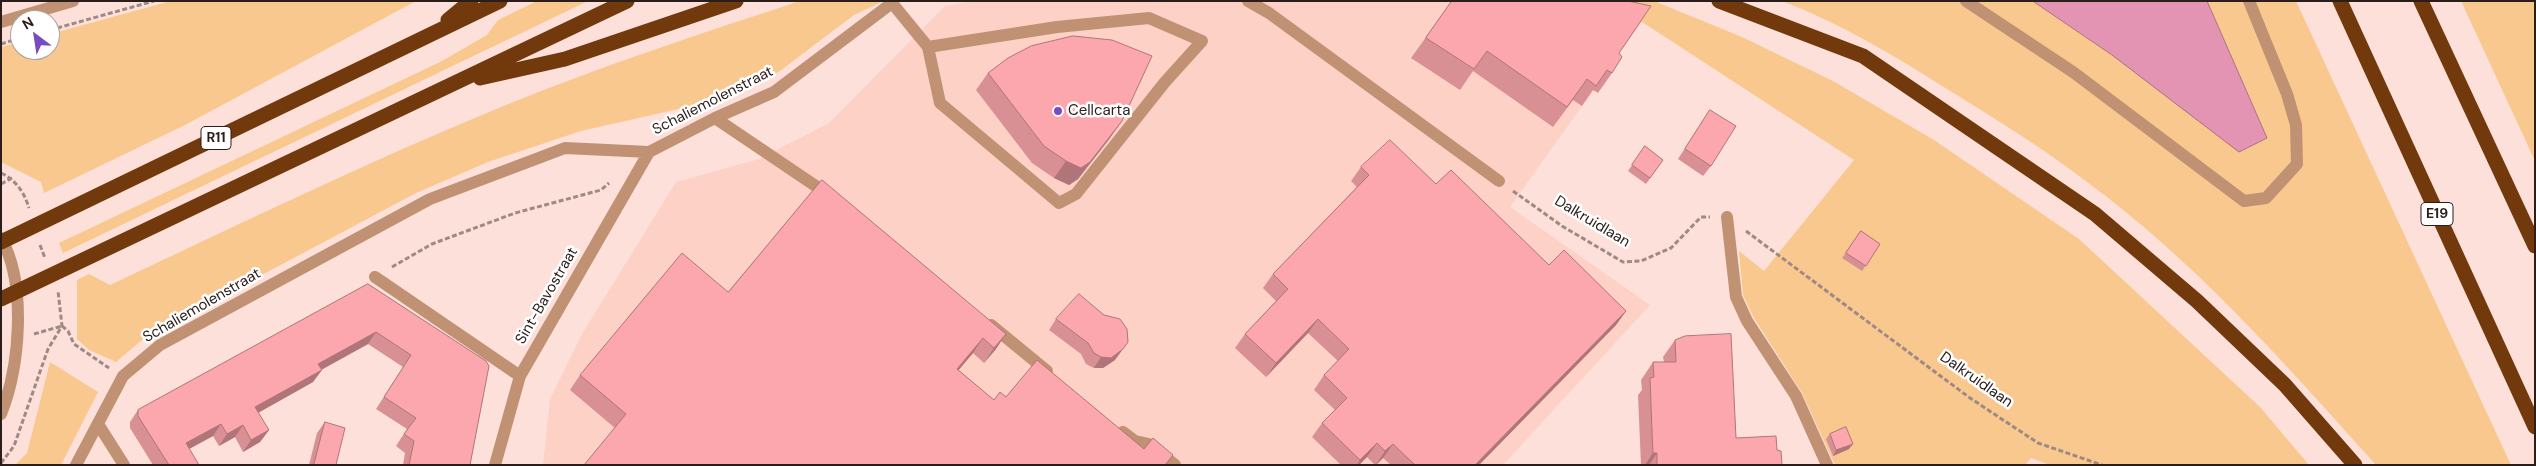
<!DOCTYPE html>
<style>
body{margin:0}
#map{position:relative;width:2536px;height:466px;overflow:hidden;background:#fde0d9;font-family:"DM Sans",sans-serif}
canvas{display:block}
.frame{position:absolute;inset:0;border:2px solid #2a1d1a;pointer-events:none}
.north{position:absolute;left:10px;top:10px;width:50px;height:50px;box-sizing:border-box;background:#fff;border:1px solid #aaa5a3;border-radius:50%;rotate:329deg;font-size:14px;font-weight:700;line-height:20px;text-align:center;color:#2a1d1a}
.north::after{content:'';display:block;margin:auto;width:18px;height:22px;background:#7a4ac2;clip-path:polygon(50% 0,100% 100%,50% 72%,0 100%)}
</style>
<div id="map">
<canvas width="2536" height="466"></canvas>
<div class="frame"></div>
<div class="north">N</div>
</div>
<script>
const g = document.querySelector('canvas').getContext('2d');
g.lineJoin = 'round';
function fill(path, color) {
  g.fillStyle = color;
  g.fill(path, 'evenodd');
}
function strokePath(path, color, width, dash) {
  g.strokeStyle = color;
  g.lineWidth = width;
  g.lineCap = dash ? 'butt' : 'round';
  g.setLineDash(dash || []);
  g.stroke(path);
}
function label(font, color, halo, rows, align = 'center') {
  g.font = font + ' "DM Sans",sans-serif';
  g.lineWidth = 5;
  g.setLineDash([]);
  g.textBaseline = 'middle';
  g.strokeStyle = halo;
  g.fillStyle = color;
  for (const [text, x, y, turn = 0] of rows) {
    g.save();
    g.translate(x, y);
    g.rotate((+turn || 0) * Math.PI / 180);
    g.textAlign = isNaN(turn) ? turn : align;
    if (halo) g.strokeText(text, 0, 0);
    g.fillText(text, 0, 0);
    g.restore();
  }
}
const built = new Path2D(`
 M973,1h581l88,21 -132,185 140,98 -147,160h-960l7,-66 32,-65 94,-152 83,-23 70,-36 116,-117z`);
const green = new Path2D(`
 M171,1h245l-231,124 -141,68 -3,-11 -40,-20v-115l19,-5v8h30v-16z
 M537,1h51l-525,252 -4,-10 381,-181 47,-27 11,-15z
 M800,1h84l-30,14 -74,56 -32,17 -43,15 -124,28 -93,31 -72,31 -269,143 -31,26 -27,-12 -12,-11v-59l12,-6 21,11c130,-61 259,-124 391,-178 98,-40 198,-73 299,-106z
 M1554,1h100l88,36 91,44 101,59 145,99 181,168 49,58h-259l-19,-7 -6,7h-190l-33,-72 -48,-75 -11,-23 -4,-44 25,20 90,-111 -212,-138z
 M1782,1h251l79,54 155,83 -60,-137h89l215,464h-135c-90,-100 -180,-203 -289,-283 -44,-34 -93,-64 -140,-93 -52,-33 -107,-66 -165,-88z
 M2461,1h74v160z
 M50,362l48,30 -37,73h-46l12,-12z`);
const water = new Path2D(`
 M2033,1h174l60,137 -28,14 -127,-97z`);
const path = new Path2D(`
 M50,30l104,-29
 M1,44l19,-6
 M1,173c15,7 23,19 28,35
 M1,184l11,-6
 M1513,191l49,35 61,36 18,-1 30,-13 30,-31h9
 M1746,231l224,167 68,45 64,22
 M40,245l5,13
 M392,267l40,-23 83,-31 86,-23 8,-7
 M62,326l6,5 6,13 35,24
 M34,334l28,-8
 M1,463l13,-17 34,-97 14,-23 -4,-35`);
const minor = new Path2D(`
 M1248,1l21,12 230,168
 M1966,1l107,71 171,129 22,-3 31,-34 -1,-39 -9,-31 -38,-93
 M892,3l36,44 12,56 119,100 17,-9 89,-112 37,-41 -53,-23 -92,9 -129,20
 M1,22l72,-21
 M715,118l114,77
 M1727,217l9,80 11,24 49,75 31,69
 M1,238c26,46 19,128 0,176
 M375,277l145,99
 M991,325l56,46
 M98,424l26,41
 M1123,432l12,9 14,3 26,21
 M76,465l47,-89 37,-31 270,-146 135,-51 84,4 66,-34 59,-26 118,-89
 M495,465l25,-89 129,-224`);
const highway = new Path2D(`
 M1719,1l144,55 232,158 102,87 88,84 70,80
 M2340,1l195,426
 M2421,1l114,245
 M448,20l23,-19
 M480,78l85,-19 171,-58
 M1,242l499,-241
 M1,299l626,-298`);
const wall = new Path2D(`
 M1452,1l167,52 -7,20 -14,20 -5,-3 -11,16 -9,-6 -20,27 -80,-56 -13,19 -49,-32z
 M988,73l122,65 -32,41 -9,6 -15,-7 -22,-15 -56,-73z
 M1710,110l1,56 -8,10 -25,-17z
 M1645,146l18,14 -17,24 -18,-13z
 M1361,167l75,17 113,81 77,46 -10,14 -137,140h-88l-8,-7 -7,7h-1l-8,-8 -8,8h-18l-29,-28 10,-14 13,-13 -21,-20 10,-15 14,-14 -30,-28 -42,44 -31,-29 10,-14 31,-33 -13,-13 10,-14 84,-87 -6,-6z
 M822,180l174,169 -12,14 -11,-10 -15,17 36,30 12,-3 138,52 29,6 -558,-27 -45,-38 10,-15 148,-83z
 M1861,231l19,13 -18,27 -20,-13z
 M368,284l118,77 -16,104h-67l2,-12 -9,-7 11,-17 -31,-20 27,-42 -35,-23 -47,26 -8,12 -55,31 11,17 -9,12 -17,10 -8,-15 -16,9 -6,-10 -24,13 10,16h-46l-23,-37v-6l8,-12z
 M1056,319l59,41 -12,8h-9l-8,-4 -5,-10 -32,-24z
 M1675,340l61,98 41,12 5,15h-141l-3,-70 4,-5 -1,-10 12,-18h11l-1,-5z
 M325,422l11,43h-27l8,-32z
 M1830,434l19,15 -16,7 -7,-17z`);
const shadedWall = new Path2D(`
 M1122,121l-12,17 -32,41 -9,6 -15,-7 12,-17z
 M1626,311l-10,14 -137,140h-4z
 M1318,319l-10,14 -42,44 10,-14z
 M376,332l-8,12 -58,32 8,-12z
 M1006,334l-10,15 -12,14 10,-15z
 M983,338l-10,15 -26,31 10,-15z
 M1123,349l-8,11 -12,8h-9l7,-11z
 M322,370l-9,12 -66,37 8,-12z
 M221,424l-8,12 -35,19 8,-12z
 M243,425l-8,12 -16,9 8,-12z
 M269,430l-9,12 -17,10 8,-12z
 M1377,443l-10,14 -8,8h-2l3,-5z
 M1393,444l-10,14 -7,7 9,-14z
 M1853,444l-4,5 -16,7 3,-6z
 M1653,453h4l-8,12h-4z`);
const building = new Path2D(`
 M1452,1h176l23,5 -32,47 3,4 -10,16 -5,-3 -11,16 -9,-7 -20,28 -80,-56 -13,18 -48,-31z
 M1073,36l39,4 40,16 -30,65 -32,41 -9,6 -15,-7 -22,-15 -56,-73 20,-15 23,-12z
 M1710,110l26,16 -25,40 -26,-17z
 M1390,140l46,44 15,-14 98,95 15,-15 62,61 -151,154h-60l-22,-21 -8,7 -8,-8 -17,17 -38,-37 25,-25 -23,-23 25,-26 -31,-30 -42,44 -31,-29 43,-45 -15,-15 96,-99 -8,-8z
 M1645,146l18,14 -13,18 -18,-13z
 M822,180l184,154 -12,14 -11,-10 -26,31 37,31 6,-8 6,5 31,-37 107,89 9,-11 20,17 -8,10h-581l42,-51 -46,-39 102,-122 46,39z
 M1861,231l19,13 -14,22 -20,-13z
 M368,284l118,77 3,5 -19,99h-61l5,-24 -10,-7 12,-16 -32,-21 27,-42 -35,-23 -58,32 4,6 -67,37 14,23 -18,10 -8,-15 -16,9 -6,-10 -35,19 13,22h-30l-31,-49v-6z
 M1079,294l25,21 16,4 7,10 1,13 -5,7 -12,9 -10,-1 -7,-4 -6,-10 -32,-24z
 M1731,334l5,104 40,-2 1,14 4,1 1,14h-125v-12h-4l-1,-22 -2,-53 4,-1 -1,-15h23l-1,-22 10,-4z
 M325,422l20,6 -9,37h-22z
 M1846,427l7,17 -17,6 -6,-16z`);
const markers = [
 [1058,111,5,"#7a4ac2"]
];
const shields = [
 [216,138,30],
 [2437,214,32]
];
const shieldNames = [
 ["R11",216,138],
 ["E19",2437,214]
];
const streetNames = [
 ["Schaliemolenstraat",713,101,-27],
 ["Dalkruidlaan",1592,222,31],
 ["Sint-Bavostraat",547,296,-60],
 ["Schaliemolenstraat",202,306,-30],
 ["Dalkruidlaan",1976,380,35]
];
const poiNames = [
 ["Cellcarta",1068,111]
];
fill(built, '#fdd1c6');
fill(green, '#f8c88e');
fill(water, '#e294b2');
strokePath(water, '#ab7084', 1);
strokePath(path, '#9f8984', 3, [5, 2.5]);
strokePath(minor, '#c19173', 12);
strokePath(highway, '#72390d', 15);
fill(wall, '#d89095');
fill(shadedWall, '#b07579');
fill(building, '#fba7ad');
strokePath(building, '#b07579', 1);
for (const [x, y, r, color] of markers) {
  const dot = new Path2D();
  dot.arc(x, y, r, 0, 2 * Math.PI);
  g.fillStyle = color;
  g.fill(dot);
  strokePath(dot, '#fff', 2);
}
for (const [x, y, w] of shields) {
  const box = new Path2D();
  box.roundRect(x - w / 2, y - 11.5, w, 23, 4);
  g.fillStyle = '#fff';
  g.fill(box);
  strokePath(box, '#2a1d1a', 1);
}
label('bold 14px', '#2a1d1a', null, shieldNames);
label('15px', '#2a1d1a', '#fff', streetNames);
label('15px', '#2a1d1a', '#fff', poiNames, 'left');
</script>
